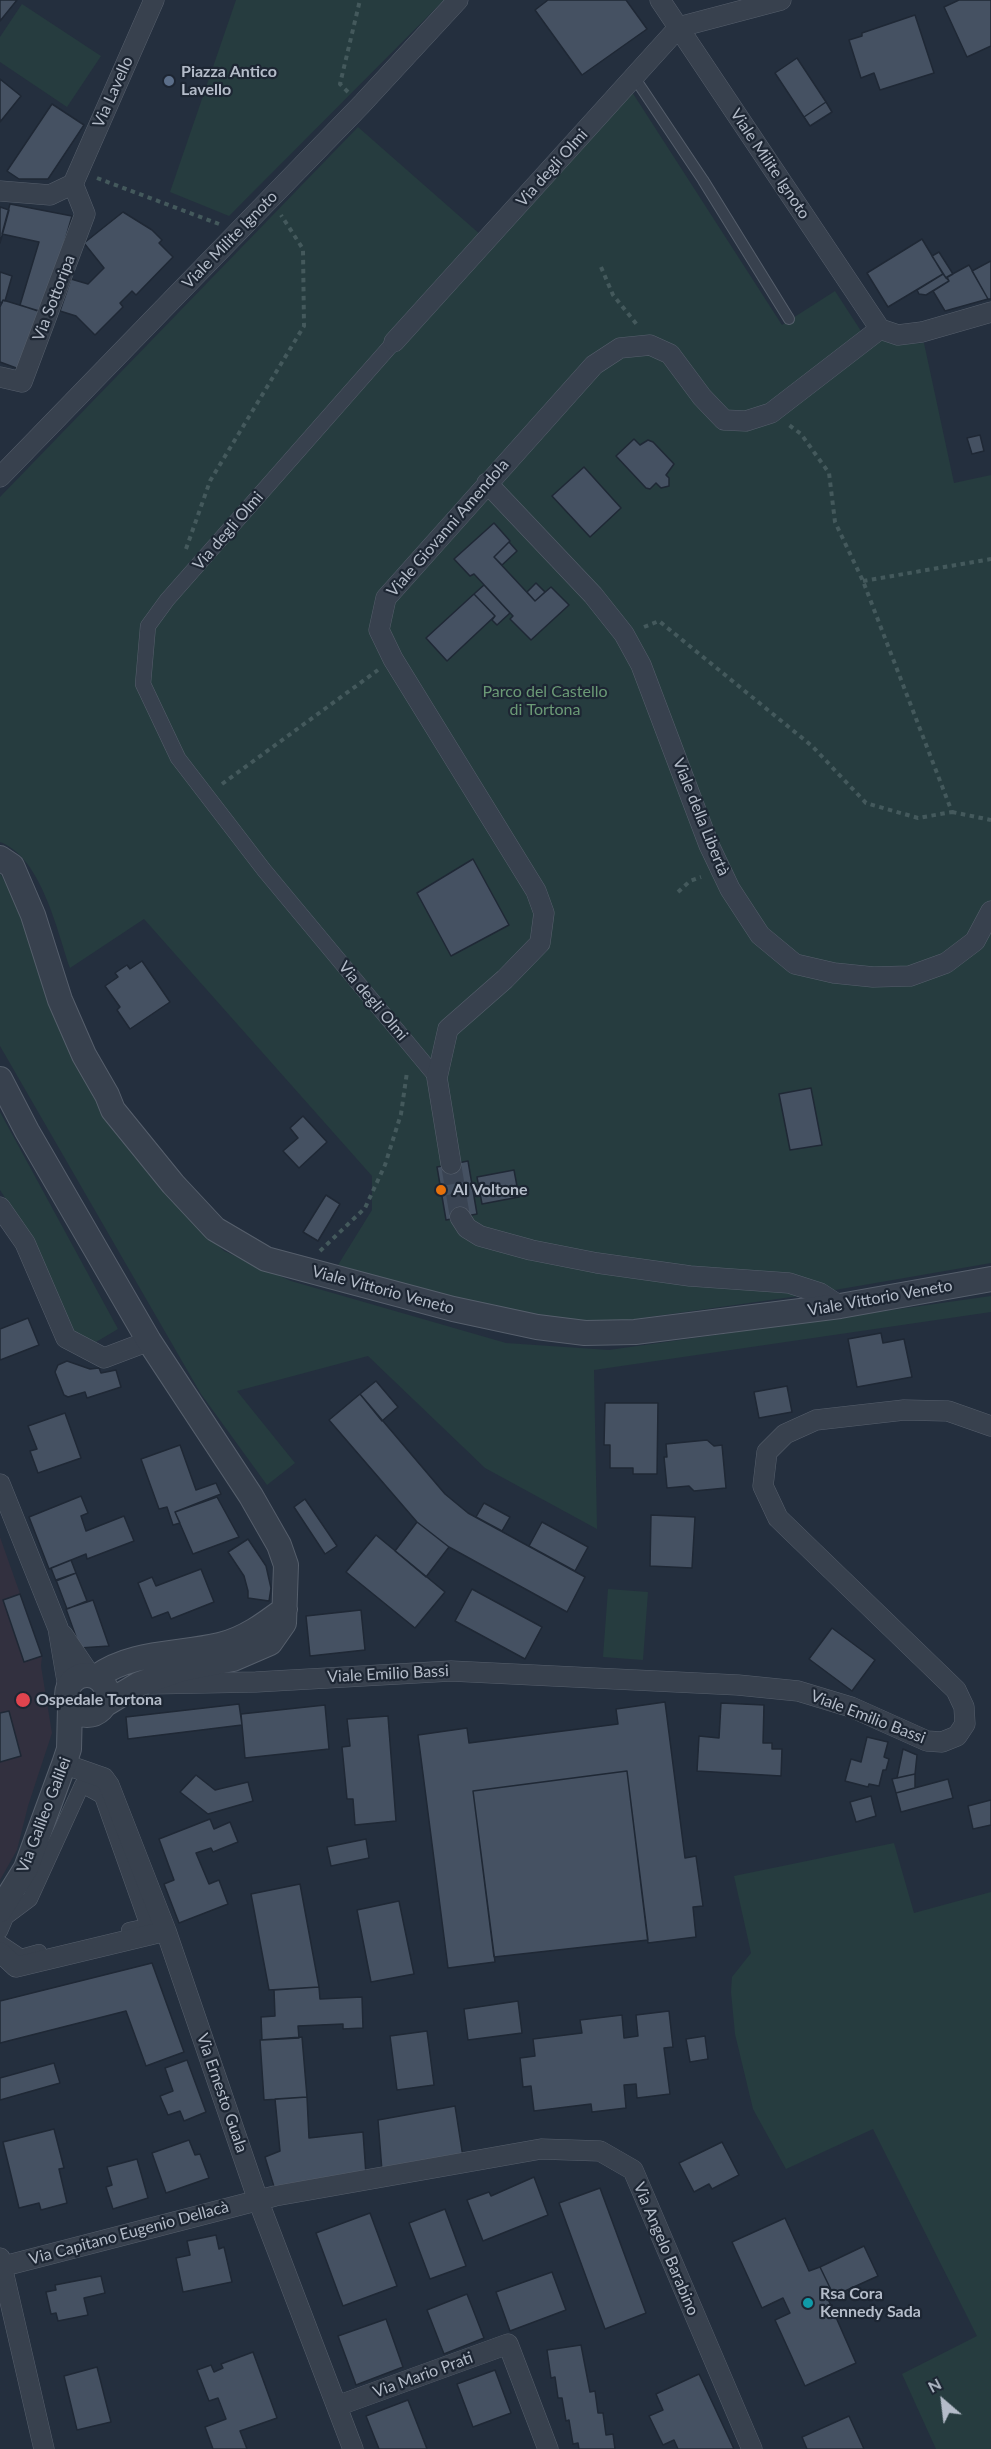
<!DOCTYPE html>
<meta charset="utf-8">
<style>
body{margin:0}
#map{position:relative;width:991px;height:2449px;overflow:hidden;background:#242f3e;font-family:Lato,sans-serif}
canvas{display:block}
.north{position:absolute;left:913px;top:2371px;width:60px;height:60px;-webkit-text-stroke:4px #1d2633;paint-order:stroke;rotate:332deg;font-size:16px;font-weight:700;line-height:24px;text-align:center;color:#b4bcc9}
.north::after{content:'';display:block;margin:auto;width:21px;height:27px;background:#b4bcc9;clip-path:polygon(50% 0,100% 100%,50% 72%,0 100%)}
</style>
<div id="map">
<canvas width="991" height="2449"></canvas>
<div class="north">N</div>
</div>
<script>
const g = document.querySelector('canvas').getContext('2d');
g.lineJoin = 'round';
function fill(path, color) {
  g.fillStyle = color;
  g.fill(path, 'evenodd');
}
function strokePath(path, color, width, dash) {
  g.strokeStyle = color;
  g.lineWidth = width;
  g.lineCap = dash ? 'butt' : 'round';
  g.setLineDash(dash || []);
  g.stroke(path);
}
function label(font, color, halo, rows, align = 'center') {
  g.font = font + ' Lato,sans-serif';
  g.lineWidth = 4.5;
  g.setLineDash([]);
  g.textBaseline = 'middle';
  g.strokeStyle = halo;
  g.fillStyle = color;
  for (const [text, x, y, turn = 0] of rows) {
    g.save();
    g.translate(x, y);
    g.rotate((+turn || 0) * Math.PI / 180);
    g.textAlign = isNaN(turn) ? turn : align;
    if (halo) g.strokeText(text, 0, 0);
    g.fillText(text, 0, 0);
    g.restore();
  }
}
const medical = new Path2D(`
 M0,1537l42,119 -1,10 11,67 -24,73 -11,44 -17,30z`);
const green = new Path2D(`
 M236,0h208l-215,216 -59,-24z
 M22,4l79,52 -34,51 -67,-45v-25z
 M632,92l150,233 53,-34 26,40 42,13 21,-1 30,140 37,-8v788l-185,32 -185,26h-50l-44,-5 -94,-23 -95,-28 34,-55v-34l-228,-257 -74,49c-13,-38 -29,-111 -70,-126v-345l358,-370 132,116z
 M0,873l10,18 55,139 116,180 43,41 67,30 215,62 103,7 382,-54v16l-397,58 3,159 -112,-61 -117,-112 -131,35 58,72 -28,22 -66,-91 -201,-348z
 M0,1112l118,217 -22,13 -27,-11 -38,-93 -31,-48z
 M608,1589l40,3 -5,68 -40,-3z
 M894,1843l20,70 77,-21v557h-55l-34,-75 75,-38 -104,-207 -87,40 -33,-60 -18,-75 -4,-42 1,-15 19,-24 -17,-77z`);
const building = new Path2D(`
 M0,0h17l-17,21z
 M548,0h78l21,29 -65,46 -47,-65z
 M959,0h32v46l-24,11 -23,-50z
 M915,15l19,58 -54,17 -6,-17 -13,5 -12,-38 13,-4v-3z
 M797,58l29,44 -22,15 -29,-44z
 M0,79l21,17 -21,26z
 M826,102l6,10 -22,14 -6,-9z
 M52,104l32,21 -36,54h-29l-12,-8z
 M10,204l62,12 -28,97 -24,-8 19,-63 -37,-8z
 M0,207l9,3 -9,33z
 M123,212l29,18 10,10 -3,3 14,14 -37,38 -4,-4 -12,12 3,4 -28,28 -19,-19 -16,-5 11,-32 17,5 16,-16 -20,-25z
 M922,239l21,35 -55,33 -21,-34z
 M939,252l14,22 -7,4 -14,-22z
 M991,261v38h-3l-16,-28z
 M969,265l19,34 -43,12 -12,-20 16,-10 -2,-4z
 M0,272l12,4 -7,25 -2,-1 -1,3 -2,-1z
 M943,274l6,7 -23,14 -7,-1 -2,-4z
 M3,300l36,11 -20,58 -19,-7v-55z
 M980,435l4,16 -12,3 -5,-16z
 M634,439l6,6 8,-5 5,2 21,22 -8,11 3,3v8l-8,2 -5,-5 -6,6 -4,-1 -30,-32z
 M584,467l37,41 -31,29 -38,-41z
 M494,523l16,18 -16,16 41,44 16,-14 18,18 -38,35 -21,-21 3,-3 -39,-42 -4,2 -16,-17z
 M509,542l8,9 -15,14 -8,-8z
 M536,583l9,9 -10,9 -8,-9z
 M484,585l26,28 -13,12 -5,-5 3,-4 -21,-22z
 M474,594l21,22 -48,45 -21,-23z
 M473,859l36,66 -58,31 -34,-63z
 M142,961l28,41 -40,27 -13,-19 3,-3 -15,-21 13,-9 -3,-4 12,-8 3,4z
 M811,1088l11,57 -32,5 -11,-56z
 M303,1116l24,26 -28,26 -16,-17 15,-13 -8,-10z
 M468,1161l9,53 -31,6 -9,-53z
 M514,1170l5,27 -37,7 -5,-27z
 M326,1195l14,9 -22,37 -15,-9z
 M28,1318l11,27 -39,15v-31z
 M881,1333l2,10 21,-4 8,38 -55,10 -9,-48z
 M67,1361l23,8 9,-1 2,5 15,-3 5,17 -34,11 -2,-6 -17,5 -4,-2 -9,-23 3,-7z
 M376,1381l22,26 -16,14 -22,-27z
 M787,1386l5,26 -33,6 -5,-26z
 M360,1394l85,100 23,19 117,64 -18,35 -118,-65 -32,-25 -88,-102z
 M605,1403h53l-1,71h-24v-6h-23v-23h-6z
 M65,1413l16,45 -43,15 -8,-22 7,-2 -9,-23z
 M707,1440l7,6 8,-1 4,43 -32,3 -5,-5 -22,2 -3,-31h3l-1,-13z
 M180,1445l16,45 20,-7 5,11 -46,18 5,11 -7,2 -6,-18 -8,2 -18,-50z
 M81,1496l7,17 -7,3 5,15 38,-15 10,25 -47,18 -1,-5 -37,15 -20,-52z
 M217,1497l22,40 -46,17 -18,-42z
 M305,1499l32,47 -12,8 -31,-47z
 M484,1503l26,14 -8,14 -26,-14z
 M651,1515l44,2 -3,51 -42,-2z
 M417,1522l32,25 -23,30 -31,-26z
 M542,1522l46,25 -13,24 -46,-25z
 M376,1535l69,57 -30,36 -69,-56z
 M248,1539l18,27 5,22 -2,13 -21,-3v-7l-4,-15 -16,-24z
 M71,1560l5,13 -20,8 -5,-13z
 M201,1569l13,33 -43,17 -3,-7 -16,6 -14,-35 14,-6 4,9z
 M76,1573l11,28 -20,8 -11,-29z
 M472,1589l70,38 -17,32 -70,-38z
 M20,1594l22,62 -18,6 -21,-62z
 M93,1600l16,46 -29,2 -14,-39z
 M361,1610l4,40 -55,6 -4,-40z
 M832,1628l43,32 -23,31 -43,-32z
 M665,1702l20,156 11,-2 7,50 -10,1 3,30 -48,6 -21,-172 -154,20 22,171 -47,6 -30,-233 49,-7 2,15 149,-19 -2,-15z
 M721,1703l43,2 -1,38h9v6h10l-1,27 -84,-5 2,-35 20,2z
 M239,1704l3,21 -114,14 -2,-22z
 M325,1705l4,44 -84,9 -4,-44z
 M9,1711l12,45 -21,6v-49z
 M388,1716l8,105 -41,4 -2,-26h-6l-5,-52 8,-1 -3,-27z
 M867,1737l21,5 -4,15 5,2 -3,11h-3l-4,16 -10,-2 -1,3 -23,-6 6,-22 10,3z
 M903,1749l14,6 -2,19 -18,4z
 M627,1771l21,169 -154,17 -21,-166z
 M915,1774v14l-19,5 -4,-14z
 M196,1775l19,15 33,-8 5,19 -45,13 -28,-22z
 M948,1779l5,19 -52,14 -5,-19z
 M871,1796l5,20 -20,6 -6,-20z
 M991,1800v25l-18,4 -5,-23z
 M210,1819l4,10 16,-7 8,20 -25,10 -2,-4 -15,5 13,31 10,-4 9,24 -49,19 -15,-39 10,-4 -15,-41z
 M366,1839l3,19 -38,8 -4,-19z
 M300,1884l19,103 -50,3 -18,-96z
 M399,1901l15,73 -43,8 -14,-72z
 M152,1963l32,89 -38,14 -20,-55 -126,32v-42z
 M319,1987l1,12 42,-2 1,31 -20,1v-5l-45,2 1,12 -37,2 -1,-23 14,-1 -1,-26z
 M518,2001l4,32 -54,7 -4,-31z
 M669,2011l4,36 -9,1 6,46 -33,4 -1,-14 -12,1 2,23 -34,4 -1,-8 -57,7 -3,-25 -8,1 -3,-29 15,-2 -2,-17 49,-6 -2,-13 42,-5 2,23 14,-2 -2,-21z
 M427,2031l7,54 -37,5 -7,-54z
 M705,2036l3,23 -18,3 -4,-23z
 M302,2037l5,60 -43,3 -4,-60z
 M187,2060l19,52 -22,9 -4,-10 -12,4 -8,-19 13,-5 -8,-23z
 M54,2063l6,20 -60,17v-22z
 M307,2097l2,41 54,-6 3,43 -91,15 -10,-33 15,-6 -5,-52z
 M455,2106l8,51 -81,14 -4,-51z
 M54,2129l10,39 -5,1 8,34 -26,7 -2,-7 -20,5 -16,-66z
 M189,2140l6,15 5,-1 9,24 -43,15 -14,-40z
 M722,2142l17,33 -27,14 -3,-5 -15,8 -15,-29z
 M137,2159l11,39 -35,11 -7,-22 6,-2 -5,-18z
 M534,2177l14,38 -65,26 -16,-41 22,-8 2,4z
 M600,2188l46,125 -41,16 -46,-126z
 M445,2209l21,57 -36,13 -21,-56z
 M370,2213l27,73 -54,20 -27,-73z
 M785,2218l24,53 11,-4 14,29 -6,3 28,64 -51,23 -30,-66 15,-7 -7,-15 -21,10 -30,-66z
 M216,2235l3,14 5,-2 8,35 -49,10 -7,-34 14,-3 -3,-14z
 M864,2246l14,30 -44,20 -14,-29z
 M552,2272l14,38 -56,21 -14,-39z
 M101,2276l4,17 -21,5 4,17 -30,6 -2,-8 -5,1 -5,-22 10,-2 -1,-5z
 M467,2294l17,44 -40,16 -17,-44z
 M386,2319l17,48 -47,18 -18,-49z
 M581,2345l9,47 5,-1 3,22h5l3,22 7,-1 2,15h-36l-1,-6 -5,1 -4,-24 -3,1 -4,-23h-4l-3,-21 -4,1 -4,-28z
 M253,2352l24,66 -37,13 7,18h-34l-8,-22 21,-8 -8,-21 -9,3 -12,-31 14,-5 3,7 9,-4 -2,-4z
 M97,2367l14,55 -34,8 -13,-54z
 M495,2370l16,43 -38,14 -16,-43z
 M699,2374l35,75h-56l-4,-9 -11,5 -14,-29 14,-6 -7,-16z
 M408,2400l19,49h-48l-13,-33z
 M849,2416l15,33h-57l-5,-12z`);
const minorTunnel = new Path2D(`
 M451,1164l9,53`);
const path = new Path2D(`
 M348,92l-8,-8 20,-84
 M97,178l122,46
 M601,267l12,28 25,31
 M186,549l24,-68 94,-155 -1,-77 -22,-34
 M863,581l128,-22
 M644,627l15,-6 153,125 54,57 52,15 34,-6 -89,-231 -28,-59 -6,-49 -28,-39 -12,-9
 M222,784l156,-114
 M952,812l39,8
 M678,892l12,-11 11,-4
 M320,1251l45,-43 20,-43 16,-51 6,-42`);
const service = new Path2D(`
 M634,77l69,103 86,139`);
const pedestrian = new Path2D(`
 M394,342l-227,258 -19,26 -5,58 35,74 86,112 173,208
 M0,1931l6,-14 24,-18 52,-114 20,11 46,130 -19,4
 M0,1943l21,14 18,-5`);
const minor = new Path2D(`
 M660,0l220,329
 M73,184l81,-184
 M0,191l50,4 23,-11
 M880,329l18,6 24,-3 69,-20
 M394,342l285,-315 102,-27
 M0,377l22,5 63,-168 -12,-30
 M0,477l361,-372 97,-105
 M487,483l106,112 31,39 17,31 68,180 21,44 30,46 35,29 39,9 39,4 37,-1 36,-13 29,-22 16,-30
 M451,1164l-14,-86 11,-49 57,-50 35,-36 4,-30 -8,-22 -143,-232 -14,-29 7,-32 208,-233 26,-17 30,-3 20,9 32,43 22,23 22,1 25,-8 109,-84
 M0,1207l25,36 41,95 38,20 45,-17
 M460,1217l7,11 13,8 51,14 66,13 93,13 99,7 31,10 20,13
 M0,1484l58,144 10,59
 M63,1635l27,40
 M150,1684l106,-2 195,-11 287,14 60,6 53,16 76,34 15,1 15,-6 8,-12 -1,-17 -8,-17 -178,-172 -15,-32 4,-34 18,-18 31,-14 88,-10 44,1 43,15
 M64,1764l40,14 5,7 57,146 92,269 95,249
 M0,1952l16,15 150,-36
 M0,2258l44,191
 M0,2267l275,-71 266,-47 59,2 33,19 119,279
 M337,2406l171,-62 40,105`);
const tertiary = new Path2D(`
 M0,858l12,8 21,49 27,85 24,55 23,40 6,15 60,74 42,45 51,30 187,50 84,18 48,6 50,-1 205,-26 151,-27
 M0,1079l27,52 122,210 102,155 28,49 7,20 -2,58 -14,20 -37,16 -51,10 -43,15 -35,21
 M67 1695a20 20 0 1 1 40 0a20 20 0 1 1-40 0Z
 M96,1677c36,-26 82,-22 124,-32 25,-6 45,-21 65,-36
 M0,1910l26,-42 38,-104 5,-15 1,-43`);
const markers = [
 [169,81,6,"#5c6f8a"],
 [441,1190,6,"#e8710a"],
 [23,1700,8,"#e0444e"],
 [808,2303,6,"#0f9aa8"]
];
const poiNames = [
 ["Piazza Antico",181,72],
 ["Lavello",181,90],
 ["Al Voltone",453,1190],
 ["Ospedale Tortona",36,1700],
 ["Rsa Cora",820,2294],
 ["Kennedy Sada",820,2312]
];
const streetNames = [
 ["Via Lavello",113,92,-66],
 ["Viale Milite Ignoto",770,164,56],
 ["Via degli Olmi",552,168,-48],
 ["Viale Milite Ignoto",230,240,-46],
 ["Via Sottoripa",54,298,-69],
 ["Viale Giovanni Amendola",448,528,-49],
 ["Via degli Olmi",228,531,-49],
 ["Viale della Libertà",701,817,68],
 ["Via degli Olmi",373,1001,50],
 ["Viale Vittorio Veneto",383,1290,15],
 ["Viale Vittorio Veneto",880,1298,-10],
 ["Viale Emilio Bassi",388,1674,-3],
 ["Viale Emilio Bassi",868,1717,21],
 ["Via Galileo Galilei",44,1815,-69],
 ["Via Ernesto Guala",222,2093,71],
 ["Via Capitano Eugenio Dellacà",129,2233,-15],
 ["Via Angelo Barabino",666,2249,67],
 ["Via Mario Prati",423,2375,-20]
];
const parkNames = [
 ["Parco del Castello",545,692],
 ["di Tortona",545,710]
];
fill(medical, '#32303f');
fill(green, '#263c3f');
fill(building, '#455162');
strokePath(building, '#1f2835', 1.5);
strokePath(minorTunnel, '#3a4453', 20, [20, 10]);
strokePath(service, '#565f6c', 12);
strokePath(pedestrian, '#565f6c', 16);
strokePath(minor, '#565f6c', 21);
strokePath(tertiary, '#565f6c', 26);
strokePath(path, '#44595c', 4, [4.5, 4.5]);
strokePath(service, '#38414e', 10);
strokePath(pedestrian, '#38414e', 15);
strokePath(minor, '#38414e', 20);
strokePath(tertiary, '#38414e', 24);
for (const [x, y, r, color] of markers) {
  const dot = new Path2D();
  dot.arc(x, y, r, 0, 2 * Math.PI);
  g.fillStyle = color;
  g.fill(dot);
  strokePath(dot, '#1d2633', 2);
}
label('bold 16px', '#b4bcc9', '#1d2633', poiNames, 'left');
label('16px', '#b4bcc9', '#1d2633', streetNames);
label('16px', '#6b9a76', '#1d2633', parkNames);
</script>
